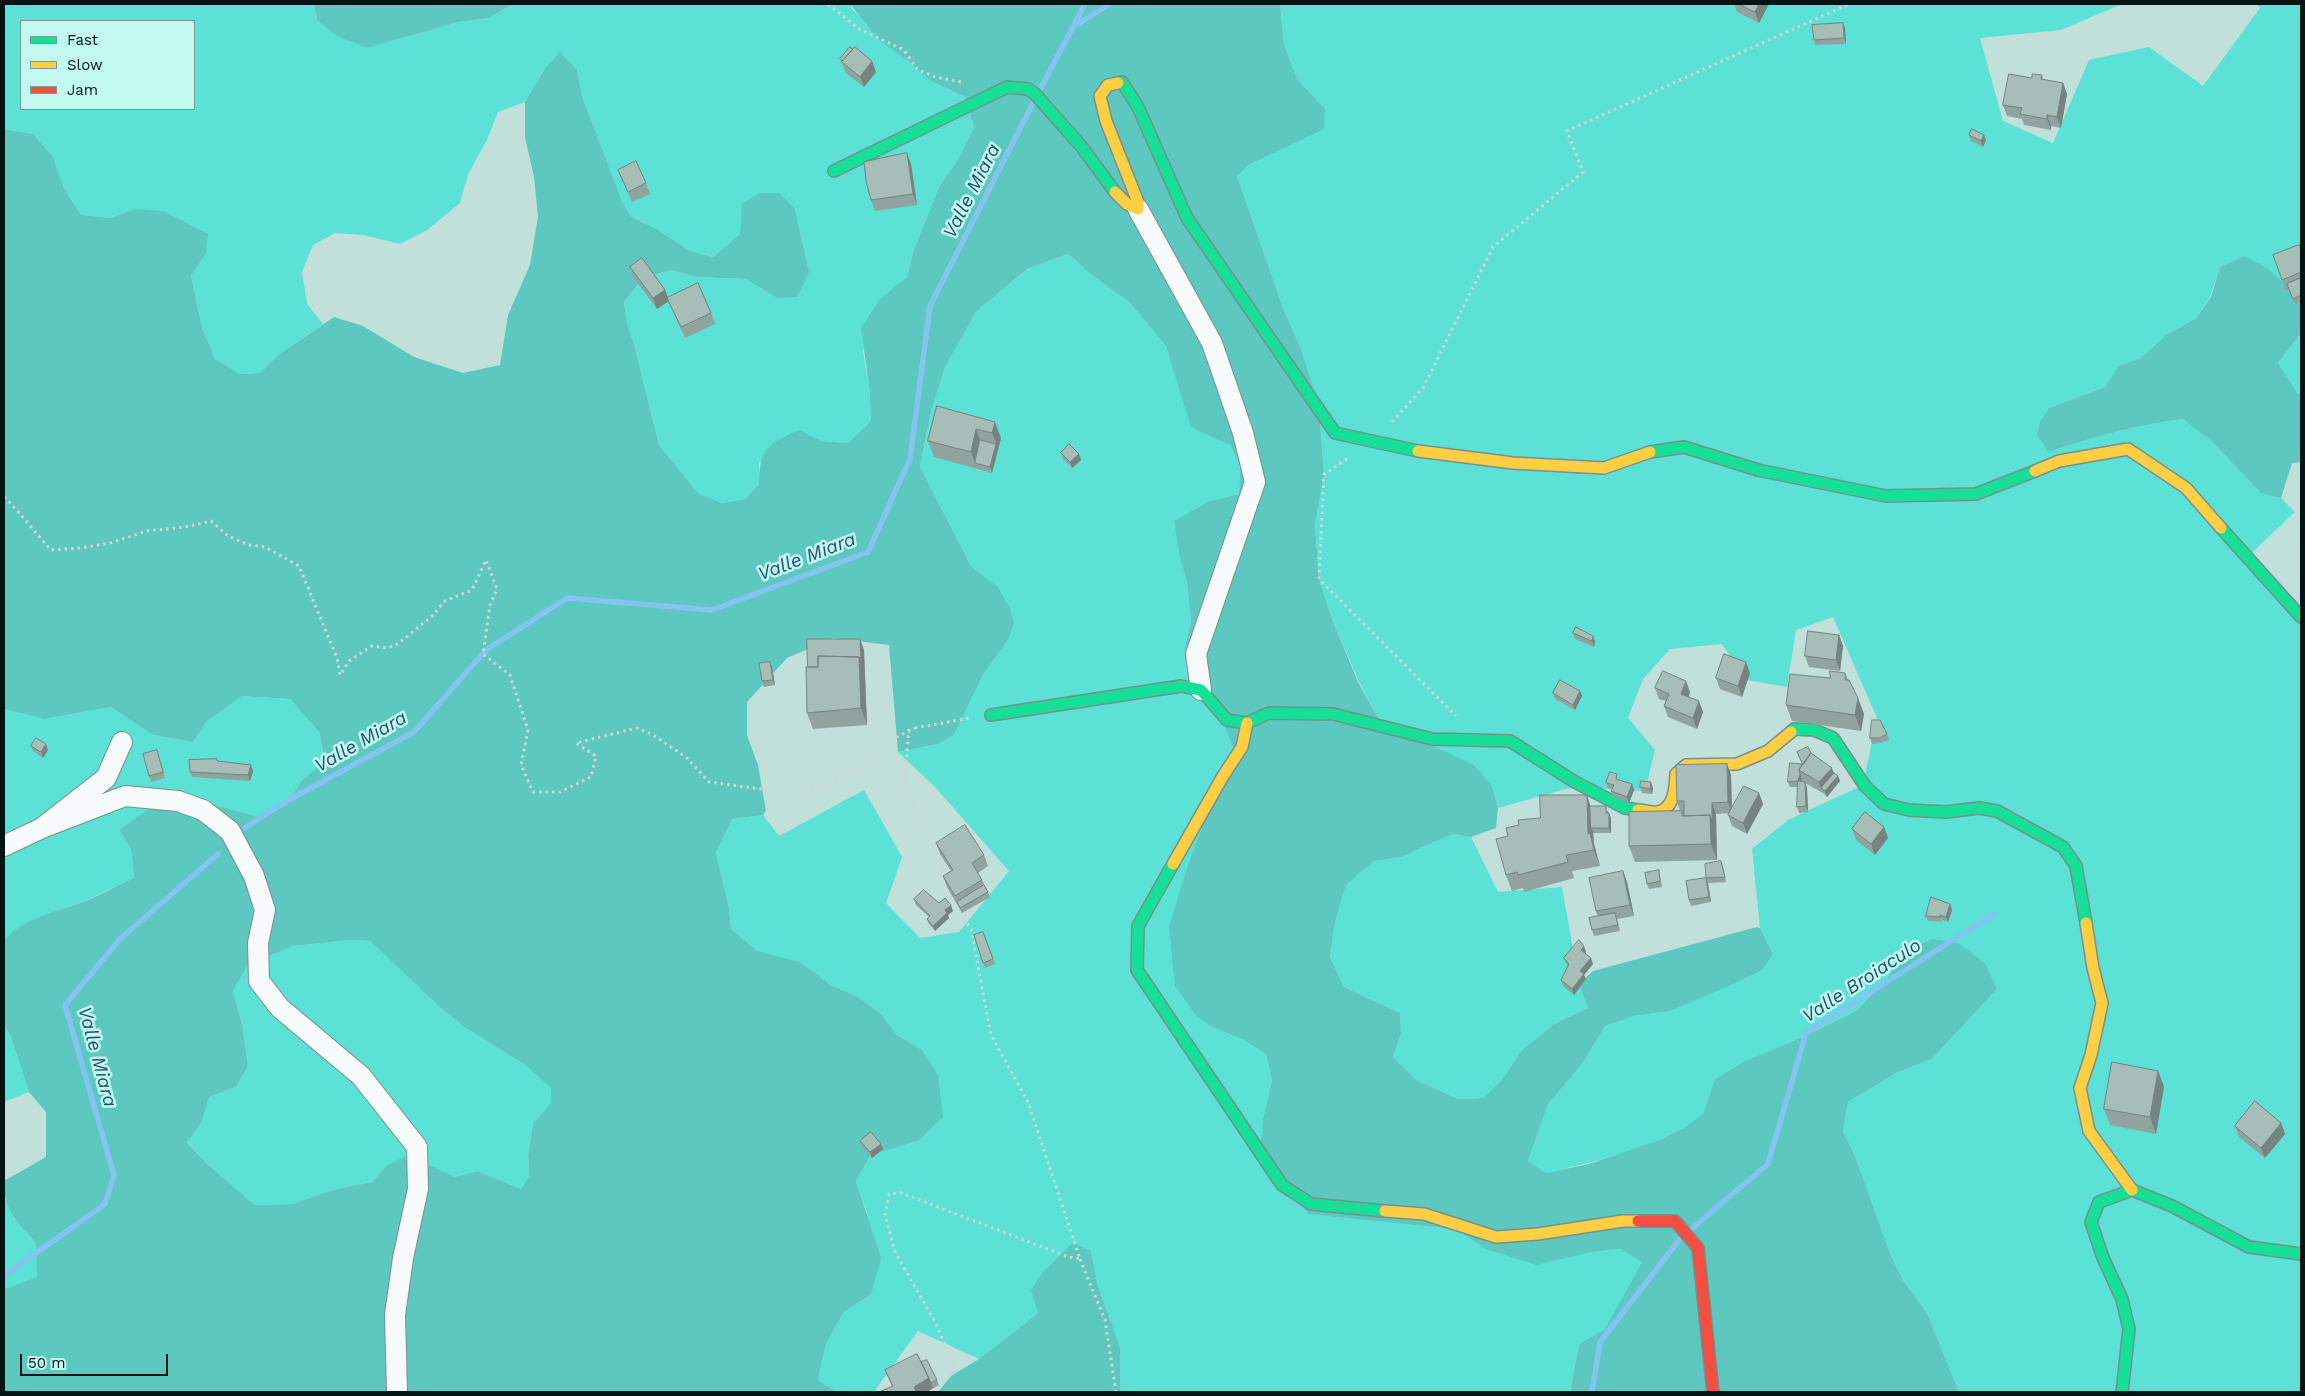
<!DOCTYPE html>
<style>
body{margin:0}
#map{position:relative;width:2305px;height:1396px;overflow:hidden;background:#c1dfdb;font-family:"Work Sans",sans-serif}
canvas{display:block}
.frame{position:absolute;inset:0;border:5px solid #021513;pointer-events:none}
.legend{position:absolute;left:20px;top:20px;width:175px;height:90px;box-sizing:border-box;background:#c1f9f1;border:1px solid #759e98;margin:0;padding:6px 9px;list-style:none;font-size:15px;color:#021513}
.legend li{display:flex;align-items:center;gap:10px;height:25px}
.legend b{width:25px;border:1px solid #759e98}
.scale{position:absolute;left:20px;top:1354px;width:148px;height:22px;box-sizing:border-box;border:2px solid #021513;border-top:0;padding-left:6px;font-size:15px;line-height:18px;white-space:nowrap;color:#021513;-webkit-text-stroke:4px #c1f9f1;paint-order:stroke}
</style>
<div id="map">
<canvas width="2305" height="1396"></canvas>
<div class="frame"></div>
<ul class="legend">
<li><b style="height:6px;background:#16e098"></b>Fast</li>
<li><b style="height:6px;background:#ffcf43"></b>Slow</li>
<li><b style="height:6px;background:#f24e42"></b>Jam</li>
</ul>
<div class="scale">50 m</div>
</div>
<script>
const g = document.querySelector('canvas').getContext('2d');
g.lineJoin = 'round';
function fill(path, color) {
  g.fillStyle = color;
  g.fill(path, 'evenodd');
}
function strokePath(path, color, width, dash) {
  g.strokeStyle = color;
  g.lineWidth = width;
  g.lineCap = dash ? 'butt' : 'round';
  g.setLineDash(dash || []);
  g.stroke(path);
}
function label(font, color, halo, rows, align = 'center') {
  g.font = font + ' "Work Sans",sans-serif';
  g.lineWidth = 5;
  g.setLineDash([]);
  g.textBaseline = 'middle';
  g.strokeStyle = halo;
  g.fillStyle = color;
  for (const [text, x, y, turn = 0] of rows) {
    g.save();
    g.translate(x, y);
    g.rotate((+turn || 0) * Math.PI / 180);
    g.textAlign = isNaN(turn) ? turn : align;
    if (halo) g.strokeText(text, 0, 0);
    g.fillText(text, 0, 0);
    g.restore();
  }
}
const green = new Path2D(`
 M4,4h310l3,16 50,28 92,-26 30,-4 24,-14h337l2,5 79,72 34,16 9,30 -15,31 -19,27 -26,64 -7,28 -26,21 -18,53 6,34 2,36 -23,22 -26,-2 -22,-11 -41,33v21l-14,15 -23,4 -24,-10 -39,-48 -25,-101 -7,-21 -3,-21 19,-24 28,-8 24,7 51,2 31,19 32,-26 -14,-63 -55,25 -27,23 -23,-6 -33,-22 -26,-12 -9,-16 -39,-102 -6,-29h-33l-19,32 -27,10 -11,28 -19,34 -8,29 -34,28 -26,13 -37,-9 -28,-2 -22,12 -11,27 5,32 16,20 -45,31 -18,18 -20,1 -25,-15 -13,-32 -11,-51 15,-22 -72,-45 -23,9 -30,-3 -17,-27 -11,-31 -20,-23 -29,-5zM21,21h173v88h-173z
 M1280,4h842l-61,26 -81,8 23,83 50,22 36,-83 60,-13 54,39 57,-78 -4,-4h45v294l-57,-42 -24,11 -10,30 -15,22 -29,16 -25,23 -23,8 -13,21 -56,21v44c45,-15 88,-27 134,-33l30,24 48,50 20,5 14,14 -51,48 57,65v767h-342l-32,-79 -24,-33 -12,-24 -36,-100 -12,-25 5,-29 50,-30 34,-13 65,-70 -91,-38 -18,26 -32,34 -51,25 -60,25 -30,18c-2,10 -5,23 -10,33 -16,26 -128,55 -159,61l-18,-12 20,-57 35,-41 22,-37 29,-10 36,-5 29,-13 74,-44 -13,-26 -8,-79 36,-29 75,-35 14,-67 -44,-101 -37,13 -9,57 -40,-7 -25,-36 -52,5 -27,30 -15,39 27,32 -10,41 -72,-4 -75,21 -6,-22 -112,-65 -21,-39 -27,-63 -13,-40 -4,-54 9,-51 -5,-69 -18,-56 -18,-41 -46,-132 13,-12 24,-13 51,-42 -28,-30 -13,-35z
 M1068,254l25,22 36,26 37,44 17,52 47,47 10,21 -1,28 -29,7 -30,57 7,25 4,38 -7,32 32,52 17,43 -64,178 41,100 36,15 20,13 6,27 -9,38 101,85 226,48 30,-3 23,13 -38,67 -26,15 -8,42 1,6h-452v-45l-22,-61 -7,-35 -53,62 -59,46 -61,-28 -44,61h-38l-18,-12 8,-36 18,-32 27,-18 -4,-81 -11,-32 15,-26 47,-14 4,-91 -25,-15 -17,-22 -22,-16 -27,-12 -31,-23 -43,-10 -26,-23 -2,-21 -13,-55 16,-34 31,-4 16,21 85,-46 38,67 -16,46 34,35 39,-6 50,-61 -74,-84 -37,-35 40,-8 16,-9 29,-60 25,-35 -10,-53 -27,-21 -51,-99 11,-55 14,-45 31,-55 51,-43z
 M2301,333v61h-3l-20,-31z
 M242,696l48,3 29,33 6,31 -23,17 -16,25 -25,13 -25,-6 -117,18 12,19 3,29 -52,24 -43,16 -35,23v-232l41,10 66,-12 40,27 55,-12z
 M1454,834l17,3 27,55 64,-5 17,97 9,24 -34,16 -33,27 -20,30 -18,17 -25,1 -42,-19 -23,-23 8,-23 -1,-21 -56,-26 -14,-30 5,-35 11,-37 28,-24 28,-4 27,-13z
 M351,940l19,1 73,69 23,18 59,37 26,23 1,15 -19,20 -5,31 1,22 -8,13 -44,-18 -22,6 -14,-5 -55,-6 -14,16 -40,8 -39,14 -38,1 -50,-43 -18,-21 15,-19 7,-25 27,-10 12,-21 -5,-37 -10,-38 15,-26 45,-19z
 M4,1025l7,12 18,55 -25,10z
 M4,1197l10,22 23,22v36l-33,12z`);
const forest = new Path2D(`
 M314,4h199l-24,14 -30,4 -92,26 -30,-12 -20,-16z
 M850,4h430l4,40 13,35 28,30 -1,20 -74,35 -13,12 46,132 18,41 18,56 5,69 -9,51 4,54 13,40 26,63 22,39 94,44 18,21 6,22 -2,20 -25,9 -17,-3 -25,10 -27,13 -28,4 -28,24 -11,37 -5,35 14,30 56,26 1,21 -8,23 23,23 42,19 25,-1 18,-17 20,-30 33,-27 34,-16 -9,-24 14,-13 164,-44 3,1 13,26 -11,16 -31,15 -61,26 -36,5 -29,10 -22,37 -35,41 -20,57 18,12 43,-9 73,-25 22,-11 20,-15 11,-34 30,-18 60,-25 51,-25 32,-34 18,-26 26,-12 26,4 27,20 12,26 -65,70 -34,13 -50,30 -5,29 12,25 36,100 12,24 24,33 32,79h-387l-1,-6 8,-42 26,-15 37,-67 -22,-13 -30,3 -54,13 -50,-16 -30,-20 -147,-15 -49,-56 3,-39 9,-38 -6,-27 -20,-13 -36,-15 -15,-12 -20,-28 -6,-60 20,-64 44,-114 -17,-43 -14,-19 -18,-33 7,-32 -4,-38 -7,-25 -6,-37 36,-20 29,-7 1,-28 -10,-21 -39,-18 -25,-81 -37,-44 -36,-26 -25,-22 -41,15 -51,43 -31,55 -14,45 -11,55 51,99 27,21 12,22 4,14 -6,17 -25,35 -29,60 -16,9 -40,8 -9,-107 -56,-7 -46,20 -40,44v33l11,30 8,46 -3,4 -31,4 -16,34 13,55 2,21 26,22 43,11 31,23 27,12 22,16 17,22 25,15 16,25 5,42 -25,24 -47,14 -15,26 25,77 -10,36 -27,18 -18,32 -8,36 18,12h-832v-103l33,-12 -1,-35c-20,-20 -32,-31 -32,-61l42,-24v-45l-17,-20 -18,-55 -7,-12v-84c18,-23 50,-28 76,-38 19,-7 36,-17 54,-25l-3,-29 -12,-19 28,-20 46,-11 68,19 25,-13 16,-25 23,-18 -6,-30 -29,-33 -48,-3 -36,26 -13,20 -42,-8 -40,-27 -66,12 -41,-10v-580l29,5 20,23 11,31 17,27 30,3 23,-9 29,2 45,23 -2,20 -15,22 11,51 13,32 25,15 20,-1 18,-18 56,-38 29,9 51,31 49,16 37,-8 8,-50 22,-50 8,-48 -4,-40 -9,-40v-35l19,-32 16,-18 17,18 6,29 39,102 9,16 26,12 33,22 23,6 27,-23 2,-30 18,-11h19l16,16 14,63 -12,25 -20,1 -31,-19 -51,-2 -24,-7 -28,8 -19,24 3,21 7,21 25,101 39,48 24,10 23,-4 14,-15c0,-36 10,-41 41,-54l22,11 26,2 23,-22 -2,-36 -8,-57 20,-30 26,-21 7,-28 26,-64 19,-27 15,-31 -9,-30 -34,-16 -24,-21 -29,-21zM351,940l19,1 73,69 23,18 59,37 26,23v15l-18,20 -5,31 1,22 -8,13 -44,-18 -22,6 -35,-16 -16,-4 -18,9 -14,16 -40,8 -39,14 -38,1 -50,-43 -18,-20 15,-20 7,-25 27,-10 12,-21 -5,-37 -10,-38 15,-26 45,-19z
 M2244,256l23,12 34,30v35l-23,30 20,31h3v68l-9,1 -11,35 -20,-5 -48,-50 -30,-24c-46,6 -90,18 -134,33l-12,-17 3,-13 9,-14 56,-21 13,-21 23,-8 25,-23 29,-16 16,-22 9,-30z
 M1073,1243l18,8 7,35 22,61v45h-182l13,-16 28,-17 59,-46 -7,-23 12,-18z`);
const stream = new Path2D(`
 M1072,28l38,-24
 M1041,88l44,-84
 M245,828l40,-26 129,-70 72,-82 81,-52 145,12 156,-58 42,-93 20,-153 103,-203
 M1690,1230l78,-66 38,-131 188,-119
 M4,1276l101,-72 9,-29 -49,-170 55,-66 98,-85
 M1592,1392l8,-50 80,-103`);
const path = new Path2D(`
 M828,4l31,25 45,21 13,19 18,8 27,5
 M1392,422l31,-34 70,-141 90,-75 -16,-41 282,-127
 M1347,459l-23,15 -5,105 137,137
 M4,497c17,16 31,36 47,53l30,-2 29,-5 37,-12 38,-4 26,-6 17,15 21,9 16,2 34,19 38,92 3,17 9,-14 23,-15 16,2 10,-4 34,-28 13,-15 27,-11 14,-30 11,29 -7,16 -7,49 27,21 18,55 -7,35 12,27h27l31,-15 5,-21 -20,-13 61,-15 16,7 33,22 23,25 67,9h29l47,-18 41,-23 4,-13 18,-9
 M915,728l55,-10
 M909,729l-5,58 40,80 -6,13 33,49 20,106 37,67 52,157 -11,-2 -168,-64 -12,1 -4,21 10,37 40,70 21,47 -22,23
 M1080,1259l25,61 11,72`);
const street = new Path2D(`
 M1138,209l74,134 31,90 12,49 -59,172 5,36
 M42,828l83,-32 53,5 25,9 27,21 24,45 11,34 -7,33 1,38 21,27 81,68 56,71 1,42 -15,69 -8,57 2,77
 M4,846l38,-18 64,-50 16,-36`);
const fast = new Path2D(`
 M1118,83l4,-1 16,25 49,111 148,215 83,18
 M834,171l173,-84 21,2 7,5 46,52 34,46
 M1650,452l34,-5 74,23 128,26 90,-2 59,-23
 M2221,528l80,89
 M991,715l190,-29 20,4 26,30 20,3
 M1247,723l22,-10 64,1 99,25 78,2 65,41 50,26 13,2
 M1791,732l3,-3 20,1 19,8 32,48 19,18 25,6 37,2 33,-4 18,3 66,36 13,19 10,57
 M1173,864l-35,62 -1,44 145,215 29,19 74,7
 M2132,1190l40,16 77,41 52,7
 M2122,1392l7,-63 -7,-30 -19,-41 -12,-36 8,-20 33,-12`);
const slow = new Path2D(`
 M1115,192l12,12 11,5v-7l-32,-81 -6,-25 8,-11 10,-2
 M1418,451l95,12 91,5 46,-16
 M2035,471l24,-10 69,-12 58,39 35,40
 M1638,810c6,0 15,3 20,2 17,-4 17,-25 18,-38l10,-9 51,-1 31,-13 23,-19
 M1173,864l50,-88 19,-29 5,-24
 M2086,923l7,45 9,35 -11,52 -11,33 9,43 43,59
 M1385,1211l39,3 72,23 42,-3 85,-13h15`);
const jam = new Path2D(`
 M1638,1221h37l23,27 15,144`);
const wall = new Path2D(`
 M1734,4h35l-10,19 -22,-11z
 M1843,23l2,5 1,16 -31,1 -1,-5z
 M853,49l23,23 -12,15 -18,-14 -6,-14z
 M2042,75l1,5 20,3 4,11 -6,34 -10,-2v4l-27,-5 -2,-6 -15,-3 -4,-11 29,-27z
 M1969,135h15l2,5 -3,7 -12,-6z
 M911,164l6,41 -42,6 -4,-11z
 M618,170l28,13 4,11 -18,8z
 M2301,249v53l-6,2 -6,-15 -3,1 -13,-35z
 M630,267l35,23 3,7 43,16 4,11 -30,14 -17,-37 -11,8 -23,-31z
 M937,406l64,32 -9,35 -58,-16 -6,-16z
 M1061,453l20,7 -9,8 -9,-9z
 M1573,633l22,8 -1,6 -19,-8z
 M1839,635l4,11 -3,25 -31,-4 -4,-11z
 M864,650l3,75 -54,4 -6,-16 1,-46z
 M772,667l3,18 -11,2 -2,-6z
 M1750,673l-8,24 -22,-8 -4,-11z
 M1845,673l19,41 -3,17 -69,-10 -6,-16 44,-27z
 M1655,688l35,4 -1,5 14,15 -6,17 -29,-12 -4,-11 2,-5 -7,-2z
 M1580,691l2,5 -7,14 -20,-11 -2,-6z
 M1887,734l2,6 -8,3 -9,1 -2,-6z
 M31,746l17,4 -5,8 -10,-7z
 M1811,753l23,20 4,3 2,5 -13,16 -4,-4 -18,-10 2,5 1,24 -9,1 -2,-6 1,-20h-8l-2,-5z
 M159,756l6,22 -14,4 -2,-6z
 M218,761l33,4 2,6 -3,10 -58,-4 -2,-5z
 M1727,764l4,11 1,34 27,-16 4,11 -16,30 -15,-8 -4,-11 1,-2 -13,1 1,46 -82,2 -6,-16 51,-35 -3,-10z
 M1619,780l13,4 2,6 -5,13 -16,-6 -2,-6 1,-2 -4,-1 -2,-5z
 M1640,787l13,1 -1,6 -10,-1z
 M1590,806l18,5v2l3,5v15h-18v-1l1,12 6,22 -28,5 2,7 -50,14 -1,-4 -11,3 -6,-16 2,-39 11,-11 21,-7z
 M1884,827l4,11 -13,17 -19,-15 -4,-11z
 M936,843l48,12 4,11 -10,7 4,7 8,17 -28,16 -15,-26 -4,-11 8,-5 -11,-17z
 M1723,866l3,16 -18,1 -2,-5z
 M1623,871l4,11 7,34 -17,3 3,12 -26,5 -2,-6 6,-13 -2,-6z
 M1660,876l2,11 -13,2 -2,-5z
 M1708,883l3,19 -20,4 -2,-6z
 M914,899l25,4 14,8 -5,4 1,3 -14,13 -6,-7 -2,-5 2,-2 -13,-12z
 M1950,904l2,6 -4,12 -6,-2v2l-14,-1 -2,-5z
 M983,932l12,32 -10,4 -11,-33z
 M1586,952l-1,1 8,11 -9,11 2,4 -12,16 -11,-9 -2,-6 7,-14 -2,-3 -2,-5z
 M2158,1071l6,16 -8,47 -46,-9 -6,-16z
 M2281,1123l4,11 -20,24 -26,-21 -4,-11z
 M860,1141l23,8 -11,9 -10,-12z
 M922,1363l15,17 2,5 -12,7h-48l13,-5 -7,-17z`);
const shadedWall = new Path2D(`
 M1759,4h10l-10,19 -4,-11z
 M1843,23l2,5 1,16 -2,-6z
 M872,61l4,11 -12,15 -4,-10z
 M2063,83l4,11 -6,34 -4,-11z
 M2047,115l4,11v4l-4,-11z
 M1984,135l2,5 -3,7 -2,-6z
 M907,153l4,11 6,41 -4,-11z
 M665,290l4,11 -12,8 -4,-11z
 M995,422l6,16 -9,35 -2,-6 6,-23 -4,-11z
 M976,429l6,17 -7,17 2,5 -6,-16z
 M1079,454l2,6 -9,8 -2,-6z
 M1839,635l4,11 -3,25 -4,-11z
 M1593,636l2,5 -1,6 -2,-6z
 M860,639l4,11 3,75 -6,-17 -2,-51z
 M770,662l2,5 3,18 -2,-5z
 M1746,662l4,11 -8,24 -4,-11z
 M1686,681l4,11 -5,12 -4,-10z
 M1580,691l2,5 -7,14 -2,-5z
 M1858,698l6,16 -3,17 -6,-16z
 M1699,701l4,11 -6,17 -4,-11z
 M46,744l2,6 -5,8 -2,-6z
 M1727,764l4,11 1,38 -4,-11z
 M251,765l2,6 -3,10 -2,-6z
 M1832,768l4,11 2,-3 2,5 -13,16 -2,-6 -4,-3 -2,-6z
 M1800,774l2,5 -2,8 -2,-6z
 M1651,782l2,6 -1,6 -2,-5z
 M1805,782l2,6 1,24 -2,-6z
 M1632,784l2,6 -5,13 -2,-6z
 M1759,793l4,11 -16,30 -4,-11z
 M1587,795l5,16 -1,17 2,4 1,12 6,22 -12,-32z
 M1712,803l4,11 1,46 -6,-16 -1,-29z
 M1609,813l2,5v15l-2,-5z
 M1884,827l4,11 -13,17 -4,-11z
 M1623,871l4,11 7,34 -4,-11z
 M1706,878l2,5 3,19 -2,-5z
 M1950,904l2,6 -4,12 -2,-5z
 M951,905l2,6 -5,4 1,3 -14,13 -2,-5 12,-16z
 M1584,946l2,6 -3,4 -2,-6z
 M1591,958l2,6 -9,11 2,4 -12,16 -2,-6 8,-18z
 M2158,1071l6,16 -8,47 -6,-17z
 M2281,1123l4,11 -20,24 -4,-10z
 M881,1144l2,5 -11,9 -2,-6z
 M929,1378l4,10 -6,4h-11l-2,-5z`);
const building = new Path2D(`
 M1739,4h20l-4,8z
 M1843,23l1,15 -30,2 -2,-15z
 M850,47l3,2 -11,12 -2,-2z
 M855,47l17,14 -12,16 -18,-15z
 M2009,74l23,4v-4l10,1 -1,4 22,4 -6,34 -10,-2v4l-27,-5 2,-6 -19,-3z
 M1972,129l12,6 -3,6 -12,-6z
 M907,153l6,41 -42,6 -5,-19 -2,-19z
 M636,161l10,22 -18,9 -10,-22z
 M2299,245l2,4v23l-19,8 -9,-25z
 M642,258l23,32 -12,8 -23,-31z
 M2301,278v17l-8,4 -6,-15z
 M698,283l13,30 -30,14 -14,-29z
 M937,406l58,16 -3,11 -16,-4 -5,23 -43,-11z
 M980,440l16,4 -6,23 -15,-4z
 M1069,444l10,10 -9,8 -9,-9z
 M1576,627l17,9 -1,5 -19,-8z
 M1808,631l31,4 -3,25 -31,-4z
 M807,639h53l1,24 -2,-6 -41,-1v11h-10z
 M1724,654l22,8 -8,24 -22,-8z
 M818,656l41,1 2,51 -54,5 -1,-46h12z
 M770,662l3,18 -11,1 -3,-18z
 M1663,671l23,10 -5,13 18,7 -6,17 -29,-12 5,-12 -14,-6z
 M1830,671l15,2v7h4l9,18 -3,17 -69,-10 4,-31 40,4z
 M1560,680l20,11 -7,14 -20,-12z
 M1872,720h8l7,14 -8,4h-9z
 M36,738l10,6 -5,8 -10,-6z
 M1808,747l3,6 -8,12 -6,-13z
 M157,750l6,22 -14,4 -6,-22z
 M1811,753l21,15 -13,14 -20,-12z
 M217,759v2l34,4 -3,10 -58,-3 -1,-12z
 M1790,763l12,1 -3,6 1,4 -2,7 -10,1z
 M1727,764l1,38 -16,1v18l-2,-6 -26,1v-15h-7l-1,-36z
 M1610,772l7,2 -1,5 16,5 -5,13 -16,-6 3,-6 -8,-2z
 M1834,773l4,3 -13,15 -4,-3z
 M1641,781l10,1 -1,7 -10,-2z
 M1798,781l7,1 1,24 -9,1z
 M1744,786l15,7 -16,30 -15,-8z
 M1540,795h47l1,39 2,-1 4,17 -28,5 2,7 -50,13 -1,-3 -11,3 -10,-36 12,-3 -2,-8 13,-3 -1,-5 22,-2z
 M1590,806h16v7h3v15h-18z
 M1682,811v5l28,-1 1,29 -82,2v-34z
 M1865,812l19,15 -13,17 -19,-15z
 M965,825l19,30 -12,8 10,17 -27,16 -12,-20 10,-6 -17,-27z
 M1721,861l4,16 -19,1 -1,-14z
 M1659,870l1,11 -13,3 -2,-11z
 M1623,871l7,34 -34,6 -7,-33z
 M1706,878l3,19 -20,3 -3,-19z
 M984,885l4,7 -28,16 -3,-6z
 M924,890l15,13 6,-5 6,7 -6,5 2,3 -14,13 -6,-7 3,-3 -16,-17z
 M1931,897l19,7 -4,13 -6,-2v2l-14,-1z
 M1615,913l3,12 -26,5 -3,-12z
 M983,932l10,27 -10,4 -9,-28z
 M1579,940l5,6 -3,4 10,8 -11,13 4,3 -12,15 -11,-9 8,-16 -5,-6z
 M2112,1062l46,9 -8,46 -46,-8z
 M2255,1101l26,22 -20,25 -26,-22z
 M871,1132l10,12 -11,8 -10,-11z
 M917,1354l12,24 -15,9 2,5h-37l14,-6 -8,-16z
 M927,1360l10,20 -6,3 -10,-21z`);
const waterNames = [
 ["Valle Miara",972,191,-63],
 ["Valle Miara",807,557,-21],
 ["Valle Miara",361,742,-30],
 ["Valle Broiaculo",1862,981,-33],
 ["Valle Miara",97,1057,75]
];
fill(green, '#5ce1d6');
fill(forest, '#5dc8bf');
strokePath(stream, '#84c4f1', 5.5);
strokePath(street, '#78908d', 22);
strokePath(fast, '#78908d', 14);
strokePath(slow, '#78908d', 14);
strokePath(jam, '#78908d', 14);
strokePath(path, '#ced7d6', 3, [2.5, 4]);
strokePath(street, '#f6fafa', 20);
strokePath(fast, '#16e098', 11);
strokePath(slow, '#ffcf43', 11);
strokePath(jam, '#f24e42', 11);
fill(wall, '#90a39e');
fill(shadedWall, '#758481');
fill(building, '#a7bdb8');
strokePath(building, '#758481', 1);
label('italic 19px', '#254e6f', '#c1f9f1', waterNames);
</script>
